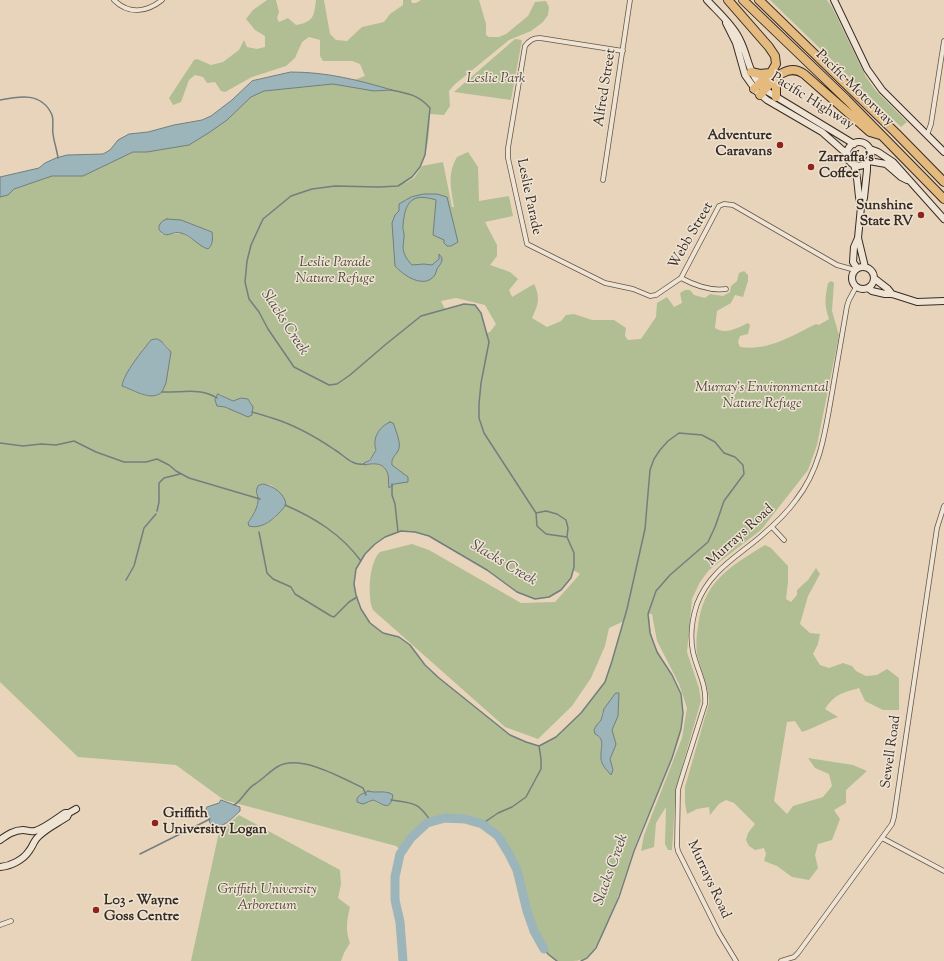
<!DOCTYPE html>
<style>
body{margin:0}
canvas{display:block;background:#e7d4bb}
</style>
<canvas width="944" height="961"></canvas>
<script>
const g = document.querySelector('canvas').getContext('2d');
g.lineJoin = 'round';
function fill(path, color) {
  g.fillStyle = color;
  g.fill(path, 'evenodd');
}
function strokePath(path, color, width, dash) {
  g.strokeStyle = color;
  g.lineWidth = width;
  g.lineCap = dash ? 'butt' : 'round';
  g.setLineDash(dash || []);
  g.stroke(path);
}
function label(font, color, halo, rows, align = 'center') {
  g.font = font + ' "Sorts Mill Goudy",serif';
  g.lineWidth = 3;
  g.setLineDash([]);
  g.textBaseline = 'middle';
  g.strokeStyle = halo;
  g.fillStyle = color;
  for (const [text, x, y, turn = 0] of rows) {
    g.save();
    g.translate(x, y);
    g.rotate((+turn || 0) * Math.PI / 180);
    g.textAlign = isNaN(turn) ? turn : align;
    if (halo) g.strokeText(text, 0, 0);
    g.fillText(text, 0, 0);
    g.restore();
  }
}
const green = new Path2D(`
 M267,0h9l3,12 -2,6 2,4 9,-4 8,7c18,-3 18,-9 20,-25h8l6,34 6,6 11,1 15,-14 22,-5 6,-8 13,-9v-5h8l1,3h4l5,-3h58l7,24v11l3,2h10l7,-3 22,-18 7,-14 11,-1 3,6 -1,8 -5,7 -12,9 -22,9 -55,45 -5,6 1,15 -6,9 -14,-1c-1,25 -2,53 -24,67l-1,2 9,-5 8,-12 21,-4 9,45h2c-3,-19 -7,-33 3,-50l11,-5 10,15 1,34 30,-5 4,20 -28,6 12,23v11l-7,9 20,7 8,7 -9,11 3,7 22,-13c7,14 4,21 -2,34l15,9 14,-6 5,-6 8,-1 18,6h22l12,8 -1,8 3,4 13,-1 15,-22 1,-14 10,-6 7,10 8,-4 -2,-10 5,-3h5l4,5 11,3 5,-4 13,2 7,-4 1,-6 6,-5 2,-8 5,-2 4,4v6l-5,16 -8,-2 -4,8 -14,8 -2,17c10,7 23,0 33,-5l2,2 -2,9 -8,2 -2,6 2,5c29,4 51,-11 76,-23l3,1 10,-6c-5,-14 -4,-21 -1,-36l3,-2 3,2 -2,28 7,24 -22,110 -9,25 -47,60 -52,40 -9,12 -8,17 -5,53 12,36 2,13 -25,87 -4,62h-4l-3,-6 1,-37 -10,16 -2,24 -13,4 3,-16 38,-97 5,-30 -8,-24 -22,-43 -5,-27h-3c1,13 2,26 9,38 11,23 24,32 25,60 0,22 -10,43 -18,63 -11,25 -22,51 -32,76 -8,24 -15,48 -25,72 -4,8 -8,19 -14,26 -9,12 -14,12 -28,12 -3,0 -7,0 -10,0 -8,-4 -13,-13 -17,-20 -25,-46 -15,-118 -84,-123 -26,-1 -40,12 -53,33l-6,-5 -172,-46 -48,-35 -98,-8 -78,-75v-495l198,-59 56,-41 92,-4 19,-7 -5,-12 -8,-3h-29l-3,-5v-16l-11,-3 -7,5 -7,16 -9,8 -34,11 -27,15 -4,-1 -6,-9 -8,1 -4,-6 -8,-2 -6,5 -8,22 -8,3 -4,-7 25,-38 3,-1 14,6 12,-3 16,-12 5,-10 3,7 10,2 8,-2v-11l-10,-6 -9,-11 7,-9zM168,219c10,1 19,3 28,7 5,1 8,4 13,4l-12,12 -16,-9 -17,2 -3,-1v-2zM456,298l29,7 11,19 -6,8 -4,1 -5,-20 -6,-8 -11,-1 -19,5 -4,-8zM157,339c17,9 13,15 11,30 -2,8 -3,15 -6,23 -11,10 -28,-1 -40,-6 0,-11 22,-36 29,-46zM220,394l13,7 8,-3 7,1 4,5 -24,5 -3,-2 -8,-1 -2,-6zM387,424l7,1 4,15 -6,21v4l16,12 -16,8c-4,-8 -4,-20 -14,-21 -5,-1 -10,0 -14,-1 15,-8 10,-18 14,-31zM263,484l8,1 8,7 -3,25c-9,6 -16,12 -27,8l-1,-3 8,-13zM401,531l14,1 14,4 58,34 30,22 18,7 14,-2 12,-7 10,-12 2,-8 7,4 -25,28 -34,1 -92,-53 -17,-6 -32,8c-11,10 -13,45 -7,58l132,117 33,12 34,-33 19,-28 14,-32 4,-18 15,-7 -12,40 -7,21 -24,31 -25,24 -17,9 -13,-4 -16,-7 -71,-57 -14,-13 -15,-20 -11,-8 -16,-4 -13,-10 -9,-14 -5,-14 -2,-11 2,-15 9,-15 10,-10 10,-7zM619,694v10l-7,26 4,14 -1,3 -5,12 3,11 -10,-5c-1,-2 -2,-4 -2,-6 -1,-10 6,-19 -6,-26l-1,-3 2,-4 5,-6 1,-7zM387,791l-7,13 -7,-4 -5,3 -5,-10 7,-1 3,1z
 M770,0h57l5,7 34,70 10,14 31,31 -6,5z
 M515,39l7,1 -11,60 -57,-8z
 M765,545l6,3 17,18v16l-2,17 5,3 6,-7v-5l11,-10 8,-12 4,6 -12,22 -8,28 10,9 10,1 -2,10 -5,10 7,11 9,3 14,-5 9,3 4,5 10,5 11,-1 10,-6 12,9v32h-16l-18,-9 -6,-13c-17,5 -24,6 -34,21l13,8c-13,4 -23,11 -36,15l-7,-11 -8,1 -13,79 13,13 6,-8 30,-9 9,-11 -3,-12 -14,-6 -7,-10 45,7 14,6 -21,19v13l-12,7 6,9 -8,21 -14,4 -3,11 3,13 -9,12 -17,-3 -15,-11 -13,-5 2,-7 -2,-6 -9,2 -6,-4 -3,-6 2,-7 7,-9 -21,-21 -8,-3 -7,4 -9,11 -1,-8 -12,2 -10,5 -2,-11v-16l24,-84c0,-17 -8,-32 -12,-48 -1,-9 -1,-19 1,-28 5,-45 31,-60 67,-82z
 M239,815l101,55 1,14 -3,14 12,9c-3,13 -5,23 0,36l-6,10 -3,8h-150l28,-129z`);
const water = new Path2D(`
 M291,72c36,0 67,8 101,18l-18,1 -41,-7 -69,7 -13,6 -24,23 -17,12 -21,13 -42,7h-14l-50,24h-31l-38,13 -6,6 -8,2v-20l39,-9 6,-5 11,-5 11,-3 36,-1 7,-4 8,-10 11,-6 19,-2 26,-7 28,-5 9,-4 21,-16 20,-19z
 M424,194h13l10,3 11,45 -7,4h-4l-3,-3v-3l-11,-5 3,-35c-25,-8 -31,3 -33,25 -1,4 2,9 1,13 0,3 -1,6 -1,9 0,7 5,14 9,18l12,-1 8,1 7,-6v-5l3,4c0,6 -2,6 -5,11 -1,2 -1,4 -2,6 -11,15 -32,0 -40,-9l-3,-43 3,-8 4,-4v-7l12,-7z
 M167,219l14,1 31,12c1,6 1,13 -4,17 -10,-3 -16,-13 -27,-16 -7,-3 -14,6 -20,-1 -2,-2 -3,-4 -1,-8 2,-3 4,-4 7,-5z
 M157,339l4,2 10,11 -5,31 -4,9c-11,10 -28,-2 -40,-6 1,-12 21,-36 29,-46z
 M218,394l15,7 8,-3 7,1 5,8 -1,8 -4,2 -23,-10 -8,-1 -2,-6z
 M390,422l3,1 1,2c2,7 8,19 4,26 -3,5 -7,7 -6,14l16,12v5l-14,2 -5,4c-1,-5 0,-9 -1,-13 -3,-13 -14,-12 -24,-10v-2l6,-3 6,-10c-4,-12 3,-23 14,-28z
 M263,484c11,2 22,10 23,21 -9,11 -22,25 -37,21l-1,-3c4,-7 11,-16 10,-25 -1,-6 -3,-5 0,-12z
 M616,693h3l-1,23 -6,14 4,14 -1,3 -5,12 3,11 -2,5c-4,-5 -10,-10 -10,-17 -1,-10 5,-19 -6,-24l-1,-4 2,-4 5,-6 3,-11z
 M368,791c9,3 17,-2 25,4 -3,18 -11,8 -20,5l-10,4 -6,-2c-1,-8 7,-8 11,-11z
 M221,800l19,7v4c-8,7 -17,19 -29,14l-6,-14 2,-4 12,-4z`);
const stream = new Path2D(`
 M391,90c16,3 28,5 39,18l-5,47 -5,12 -8,10 -14,9 -19,1 -44,-1 -23,3 -21,7 -28,23 -12,26 -4,16 -2,21 4,17 10,13 9,17 26,38 35,18 8,-1 13,-9 35,-30 36,-29 43,-12 11,1 6,8 8,29 -8,41 -2,21v14l5,15 52,80 1,13 9,8 21,3 7,16v14l-3,11 -10,12 -12,7 -14,2 -18,-7 -30,-22 -58,-34 -14,-4 -14,-1 -16,6 -10,7 -10,10 -9,15 -2,15 2,11 5,14 9,14 13,10 16,4 11,8 15,20 14,13 71,57 16,7 13,4 17,-9 25,-24 24,-31 7,-21 15,-52 18,-80 5,-59 4,-11 6,-9 8,-9 11,-8 23,2 13,7 9,11 11,4 8,8 1,9 -20,27 -9,26 -7,15 -38,33 -14,16 -8,23 2,19 7,19 15,23 9,19 2,19 -2,16 -9,29 -38,93 -15,46 -23,51 -9,10 -6,3
 M0,100c20,-4 42,-8 52,15 2,5 0,13 1,19 1,8 4,16 5,24
 M162,392c18,1 39,-5 55,6
 M252,412c7,2 14,4 20,6 23,7 44,19 63,32 10,6 17,16 29,14
 M0,443l23,3 18,-2 15,1 18,-4 22,11 28,10h22l11,-3 12,6 7,6 13,7 71,21
 M392,484v11l3,9 3,28
 M285,505c30,13 56,29 76,56
 M157,511l2,-9v-19l5,-5 16,-4
 M536,513l10,-2 11,3 9,6 2,8 -1,9
 M259,532l8,41 6,6 18,8 4,7 36,22 3,1 15,-15 8,-5
 M126,580l8,-14 10,-38 12,-14
 M391,800c22,3 28,2 40,22
 M234,805c8,-4 12,-16 21,-21 8,-5 14,-12 22,-17 23,-14 65,11 86,21l3,7
 M482,824l16,-11 14,-6 14,-10 15,-28v-10l-2,-13
 M140,854l70,-35
 M544,949l4,5 9,7`);
const river = new Path2D(`
 M403,961l-3,-39 -5,-22v-23l5,-23 11,-16 16,-15 18,-5 20,1 17,5 16,12 11,18 8,16 10,41 7,20 10,18`);
const street = new Path2D(`
 M114,0c15,15 33,12 48,0
 M623,51l-83,-13c-7,0 -10,2 -15,8l-17,102v10l19,86 78,39 28,6 17,7 6,-1 25,-17 38,-72 5,-2 9,1 104,60 18,5
 M927,135l4,-11 13,-83
 M603,180l27,-180
 M681,278c13,7 30,13 45,11
 M772,527l12,13
 M882,838l62,33
 M0,925l11,-4
 M736,961l-17,-28 -41,-82 -1,-5 1,-56 2,-7 25,-79c2,-19 -8,-34 -12,-52 -3,-15 -1,-33 4,-48 12,-32 38,-46 63,-67 13,-11 26,-23 36,-37 25,-32 29,-68 36,-107 5,-29 10,-58 15,-87l2,-6 7,-13
 M781,961l13,-4 4,-4 94,-129 2,-7 43,-289 7,-22`);
const secondary = new Path2D(`
 M707,0c11,12 25,24 32,38 11,21 7,33 26,52l89,54
 M834,0l33,69 15,21 62,62
 M726,23l10,20 9,32 12,17 10,8 55,32 25,22
 M847 154a12 12 0 1 1 24 0a12 12 0 1 1-24 0Z
 M870,149l8,3 15,10 51,57
 M869,161l17,3 15,13 6,3
 M854,165c5,14 3,28 7,42
 M858,238l7,29
 M852 278a11 11 0 1 1 22 0a11 11 0 1 1-22 0Z
 M857,268l-4,-6 1,-15 4,-9 3,-31 3,-9 3,-28v-6
 M875,279l13,10 4,5
 M868,288l4,3 13,3h7l25,8 27,-1
 M0,840c7,-5 14,-10 23,-10 4,0 7,2 12,1 10,-3 21,-12 30,-18h4l7,-4
 M0,867c11,-1 23,-7 29,-16 4,-5 5,-11 10,-15 8,-8 19,-13 28,-19l2,-4`);
const highway = new Path2D(`
 M728,0l41,47 6,9 1,8 -4,7 -18,18
 M743,0l103,99 98,100
 M759,0l137,133 48,49
 M751,72l9,2 10,-1
 M760,95c11,-12 26,-34 44,-21l66,58 10,3
 M776,97v-18`);
const markers = [
 [780,145,4,"#8f2418"],
 [811,167,4,"#8f2418"],
 [921,215,4,"#8f2418"],
 [155,823,4,"#8f2418"],
 [96,910,4,"#8f2418"]
];
const parkNames = [
 ["Leslie Park",496,80],
 ["Leslie Parade",335,264],
 ["Nature Refuge",335,280],
 ["Murray's Environmental",762,389],
 ["Nature Refuge",762,405],
 ["Griffith University",267,891],
 ["Arboretum",267,907]
];
const streetNames = [
 ["Alfred Street",606,88,-81],
 ["Pacific Motorway",854,89,44],
 ["Pacific Highway",812,102,32],
 ["Leslie Parade",528,197,78],
 ["Webb Street",692,236,-60],
 ["Murrays Road",741,536,-42],
 ["Sewell Road",892,752,-82],
 ["Murrays Road",708,880,65]
];
const poiNames = [
 ["Adventure",772,137,"right"],
 ["Caravans",772,153,"right"],
 ["Zarraffa's",819,159],
 ["Coffee",819,175],
 ["Sunshine",913,207,"right"],
 ["State RV",913,223,"right"],
 ["Griffith",163,815],
 ["University Logan",163,831],
 ["L03 - Wayne",104,902],
 ["Goss Centre",104,918]
];
const waterNames = [
 ["Slacks Creek",284,323,57],
 ["Slacks Creek",503,564,31],
 ["Slacks Creek",612,870,-70]
];
fill(green, '#b1be94');
fill(water, '#9bb5ba');
strokePath(water, '#737e7e', 1);
strokePath(stream, '#737e7e', 1.5);
strokePath(river, '#9bb5ba', 9);
strokePath(street, '#63564a', 5.5);
strokePath(secondary, '#372c24', 8);
strokePath(highway, '#372c24', 10);
strokePath(street, '#efe3d3', 4);
strokePath(secondary, '#efe3d3', 6);
strokePath(highway, '#e4ba7e', 8);
for (const [x, y, r, color] of markers) {
  const dot = new Path2D();
  dot.arc(x, y, r, 0, 2 * Math.PI);
  g.fillStyle = color;
  g.fill(dot);
  strokePath(dot, '#efe3d3', 1.5);
}
label('italic 14px', '#4f493a', '#efe3d3', parkNames);
label('14px', '#372c24', '#efe3d3', streetNames);
label('bold 14px', '#372c24', '#efe3d3', poiNames, 'left');
label('italic 15px', '#504e4a', '#efe3d3', waterNames);
</script>
